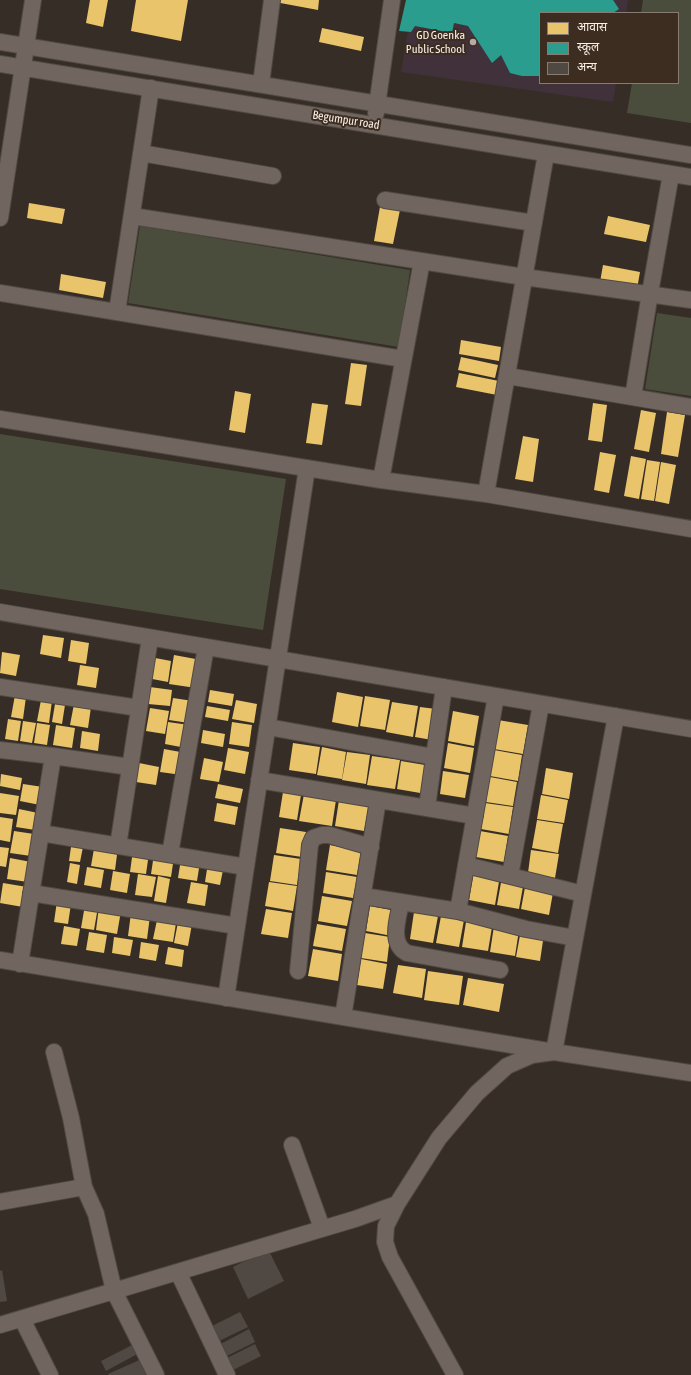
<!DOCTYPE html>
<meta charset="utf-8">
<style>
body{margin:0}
#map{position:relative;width:691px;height:1375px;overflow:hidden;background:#362e26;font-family:"Asap Condensed","Noto Sans Devanagari",sans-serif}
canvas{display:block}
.legend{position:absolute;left:539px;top:12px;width:140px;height:72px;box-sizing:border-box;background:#3c2d20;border:1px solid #887b70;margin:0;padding:5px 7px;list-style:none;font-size:12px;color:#fbf0e8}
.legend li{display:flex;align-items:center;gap:8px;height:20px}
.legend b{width:20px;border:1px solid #887b70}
</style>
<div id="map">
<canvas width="691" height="1375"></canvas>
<ul class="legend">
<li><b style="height:11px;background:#e9c46a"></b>आवास</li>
<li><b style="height:11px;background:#2a9d8f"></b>स्कूल</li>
<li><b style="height:11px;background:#4f4843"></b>अन्य</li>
</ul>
</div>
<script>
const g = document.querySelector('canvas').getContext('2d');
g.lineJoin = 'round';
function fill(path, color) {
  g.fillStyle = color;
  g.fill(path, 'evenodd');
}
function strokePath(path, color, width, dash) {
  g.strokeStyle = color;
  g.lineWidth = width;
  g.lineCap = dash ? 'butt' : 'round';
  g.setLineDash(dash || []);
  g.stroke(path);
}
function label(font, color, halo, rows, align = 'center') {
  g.font = font + ' "Asap Condensed",sans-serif';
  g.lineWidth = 4;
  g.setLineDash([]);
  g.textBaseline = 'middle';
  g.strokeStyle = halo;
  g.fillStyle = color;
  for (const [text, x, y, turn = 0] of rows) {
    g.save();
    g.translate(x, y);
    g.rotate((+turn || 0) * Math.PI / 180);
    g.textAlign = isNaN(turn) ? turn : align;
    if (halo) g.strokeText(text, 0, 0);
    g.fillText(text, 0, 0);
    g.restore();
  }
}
const education = new Path2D(`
 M413,0h215l-2,13h-86v70h76l-3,19 -212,-30z`);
const green = new Path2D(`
 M643,0h48v123l-64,-10 5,-30h46v-70h-37z
 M140,226l270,44 -11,77 -271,-44z
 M657,313l34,5v78l-46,-7z
 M0,434l286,45 -23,151 -263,-41z`);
const homes = new Path2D(`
 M90,0h18l-5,27 -17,-4z
 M136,0h52l-7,41 -50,-10z
 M275,0h44l-1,10 -43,-8z
 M322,28l42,9 -3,14 -42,-9z
 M381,201l20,4 -8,39 -19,-3z
 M29,203l36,6 -3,15 -35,-6z
 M608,216l42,9 -4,17 -42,-8z
 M603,265l37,7 -3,17 -37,-7z
 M61,274l45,8 -3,16 -44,-8z
 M461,340l40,7 -2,14 -40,-7z
 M461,357l37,8 -3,13 -37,-8z
 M351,363l16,2 -6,41 -16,-2z
 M459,373l40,8 -2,14 -41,-8z
 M235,391l16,3 -6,39 -16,-3z
 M312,403l16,2 -6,40 -16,-2z
 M593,403l14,2 -5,37 -14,-2z
 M641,410l15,3 -7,39 -15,-3z
 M667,412l18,3 -7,42 -17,-3z
 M523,436l16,3 -6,43 -18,-3z
 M600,452l16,3 -7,38 -15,-3z
 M631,456l15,3 -7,40 -15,-3z
 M647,460l13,2 -6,39 -13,-2z
 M661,462l15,3 -7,39 -14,-3z
 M43,635l21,3 -3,20 -21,-4z
 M71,640l18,3 -3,21 -18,-3z
 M2,652l18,3 -4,21 -16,-3z
 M174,655l27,5 -5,28 -27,-4z
 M150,657l21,4 -3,21 -21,-4z
 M80,665l19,3 -3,20 -19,-3z
 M150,687l22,3 -2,16 -22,-2z
 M210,690l24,4 -2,12 -24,-4z
 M337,692l26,5 -5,30 -26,-5z
 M15,695l11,2 -3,22 -12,-2z
 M365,696l25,4 -5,30 -25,-4z
 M173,698l20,3 -4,22 -20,-3z
 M41,700l11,1 -3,22 -12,-2z
 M236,700l21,4 -3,19 -22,-4z
 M392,702l26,4 -5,31 -27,-5z
 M55,704l10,1 -3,19 -10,-2z
 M74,704l17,3 -3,21 -18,-3z
 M207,706l23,4 -2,11 -23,-4z
 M420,707l16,2 -4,31 -17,-3z
 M150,708l19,3 -4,23 -19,-3z
 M453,711l26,5 -5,30 -26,-5z
 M8,719l13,2 -3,20 -13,-2z
 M498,720l30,5 -5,29 -29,-5z
 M23,721l13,2 -4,20 -12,-2z
 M168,722l21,3 -3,23 -21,-4z
 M232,722l20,3 -3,22 -20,-3z
 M37,723l13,2 -3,20 -13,-2z
 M56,725l19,3 -3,20 -19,-3z
 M203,730l22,4 -2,13 -22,-4z
 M82,731l18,3 -2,17 -18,-3z
 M293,743l27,4 -4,27 -27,-4z
 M448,743l26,5 -4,25 -26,-5z
 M322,747l24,5 -4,27 -25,-4z
 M228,748l21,4 -4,22 -21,-4z
 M164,749l22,4 -4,22 -22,-3z
 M494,750l28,5 -4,26 -28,-5z
 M347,752l23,3 -4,29 -24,-4z
 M372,756l28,4 -5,29 -28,-4z
 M204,758l19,4 -4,20 -19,-3z
 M401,761l30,5 -5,28 -29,-5z
 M139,763l20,4 -3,18 -20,-3z
 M546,768l27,5 -4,26 -27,-5z
 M443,771l26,4 -4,23 -25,-4z
 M1,774l21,4 -2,12 -20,-4z
 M490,777l27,5 -4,24 -27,-4z
 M23,784l20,3 -3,18 -20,-4z
 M218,784l25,5 -3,14 -25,-5z
 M283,792l18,3 -4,25 -18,-3z
 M0,793l19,3 -3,19 -16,-2z
 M304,794l32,6 -4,26 -33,-5z
 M541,795l27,5 -4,23 -27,-4z
 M339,800l30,5 -5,26 -29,-5z
 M217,803l21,4 -3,18 -21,-4z
 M485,803l28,4 -4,27 -28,-5z
 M19,809l19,4 -3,17 -19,-3z
 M0,817l13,2 -3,23 -10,-2z
 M537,820l26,4 -5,29 -26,-5z
 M280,828l26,4 -4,25 -26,-4z
 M14,831l20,3 -3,22 -21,-3z
 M480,831l28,5 -4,26 -28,-5z
 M72,840l12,2 -4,20 -11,-1z
 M95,843l23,4 -3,23 -24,-4z
 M330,845l31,6 -4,24 -31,-5z
 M0,847l9,1 -3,19 -6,-1z
 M133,850l16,3 -3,21 -16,-2z
 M531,850l28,4 -4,24 -27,-5z
 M154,854l20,3 -3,20 -20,-3z
 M274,855l27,4 -4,26 -27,-4z
 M10,858l21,4 -3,20 -21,-3z
 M181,859l19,3 -3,19 -19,-3z
 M70,863l10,2 -3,19 -10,-2z
 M208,863l16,2 -4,20 -15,-3z
 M87,867l17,3 -3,18 -17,-3z
 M113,871l17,3 -3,19 -17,-3z
 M474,871l26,5 -5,29 -26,-5z
 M326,872l31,5 -4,21 -30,-5z
 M138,874l18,3 -4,20 -17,-2z
 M158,876l12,3 -4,24 -12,-2z
 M502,877l22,4 -5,28 -22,-4z
 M191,882l17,3 -3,21 -18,-3z
 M269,882l28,4 -4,25 -28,-5z
 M526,882l28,5 -5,28 -28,-6z
 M3,883l24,4 -4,20 -23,-4z
 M322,896l30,5 -5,25 -29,-5z
 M57,901l14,3 -3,20 -14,-2z
 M85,905l13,2 -4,23 -13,-2z
 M370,906l26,5 -4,25 -26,-5z
 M99,907l22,4 -4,23 -21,-4z
 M266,909l26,4 -4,25 -27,-4z
 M414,912l24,4 -5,27 -23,-4z
 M131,913l19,3 -3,23 -19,-3z
 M441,916l23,4 -5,27 -23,-4z
 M157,920l19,3 -3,19 -20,-3z
 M178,922l14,2 -4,22 -14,-3z
 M466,922l26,5 -4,24 -26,-4z
 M317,924l29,5 -4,22 -29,-5z
 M64,926l16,3 -3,17 -16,-2z
 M494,926l25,4 -4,26 -25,-4z
 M521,930l23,4 -4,27 -24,-4z
 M89,932l18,3 -3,18 -18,-3z
 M365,933l25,4 -3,25 -26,-4z
 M114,937l19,3 -3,16 -18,-3z
 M141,942l18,3 -3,16 -17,-3z
 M168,947l16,3 -2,17 -17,-3z
 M313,949l29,5 -4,27 -30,-5z
 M361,959l26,5 -4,25 -26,-4z
 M398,965l28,4 -4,29 -29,-5z
 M428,971l35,5 -4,29 -35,-5z
 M468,978l36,6 -5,28 -36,-7z`);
const schools = new Path2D(`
 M406,0h207l6,9 -6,4h-73v63h-18l-12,-3 -9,-18 -9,8 -24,-37 -14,-3 -2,10 -37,-7 -4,6 -12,-1z`);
const building = new Path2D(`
 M268,1249l16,32 -36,18 -15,-32z
 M2,1270l5,31 -7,1v-31z
 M240,1312l8,15 -33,16 -7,-15z
 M249,1329l6,13 -34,17 -6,-12z
 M136,1343l5,9 -35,19 -5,-10z
 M255,1344l6,12 -34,17 -6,-12z
 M144,1358l8,17h-43l-1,-1z`);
const street = new Path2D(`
 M0,42l691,113
 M0,64l691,113
 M261,84l11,-84
 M376,113l16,-113
 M141,153l132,23
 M385,200l149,23
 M132,216l392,61 167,23
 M0,218l33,-218
 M0,293l403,66
 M117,312l34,-224
 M508,376l183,31
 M633,397l17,-104 21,-119
 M0,419l381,61 105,14 205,35
 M381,480l41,-219
 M486,494l60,-340
 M0,612l691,117
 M0,687l139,21
 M268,727l166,30
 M0,750l53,6 77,11
 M259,780l216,36
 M427,807l17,-120
 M41,833l205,34
 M118,846l32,-208
 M170,854l36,-207
 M466,865l117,29
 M510,876l31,-172
 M31,893l206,33
 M363,896l95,15 68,18 49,9
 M401,903c-3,15 -12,41 6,50l93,17
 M458,911l38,-215
 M0,960l554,92 62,-336
 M20,964l33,-208
 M298,971l12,-126 3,-7 9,-3h7l42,12
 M226,998l81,-530
 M343,1017l35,-217
 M54,1052l17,66 13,69 12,27 18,77 42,84
 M292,1145l30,83
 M0,1202l84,-15
 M178,1272l49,103
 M22,1319l28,56
 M0,1325l355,-106 42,-15
 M455,1375l-65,-118 -5,-15 1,-16 11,-22 42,-66 38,-45 30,-27 25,-11 22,-3 137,21`);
const markers = [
 [473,42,4,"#b6aca4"]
];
const poiNames = [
 ["GD Goenka",465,35],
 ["Public School",465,49]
];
const streetNames = [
 ["Begumpur road",346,120,9]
];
fill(education, '#40313b');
fill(green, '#4b4d3c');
fill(homes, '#e9c46a');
fill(schools, '#2a9d8f');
fill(building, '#4f4843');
strokePath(street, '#504943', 18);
strokePath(street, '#70655f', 16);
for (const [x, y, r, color] of markers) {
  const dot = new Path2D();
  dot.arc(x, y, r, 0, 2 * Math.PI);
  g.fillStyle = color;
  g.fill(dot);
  strokePath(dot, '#3c2d20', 1.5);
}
label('12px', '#fbf0e8', '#3c2d20', poiNames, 'right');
label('12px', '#fbf0e8', '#3c2d20', streetNames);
</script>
